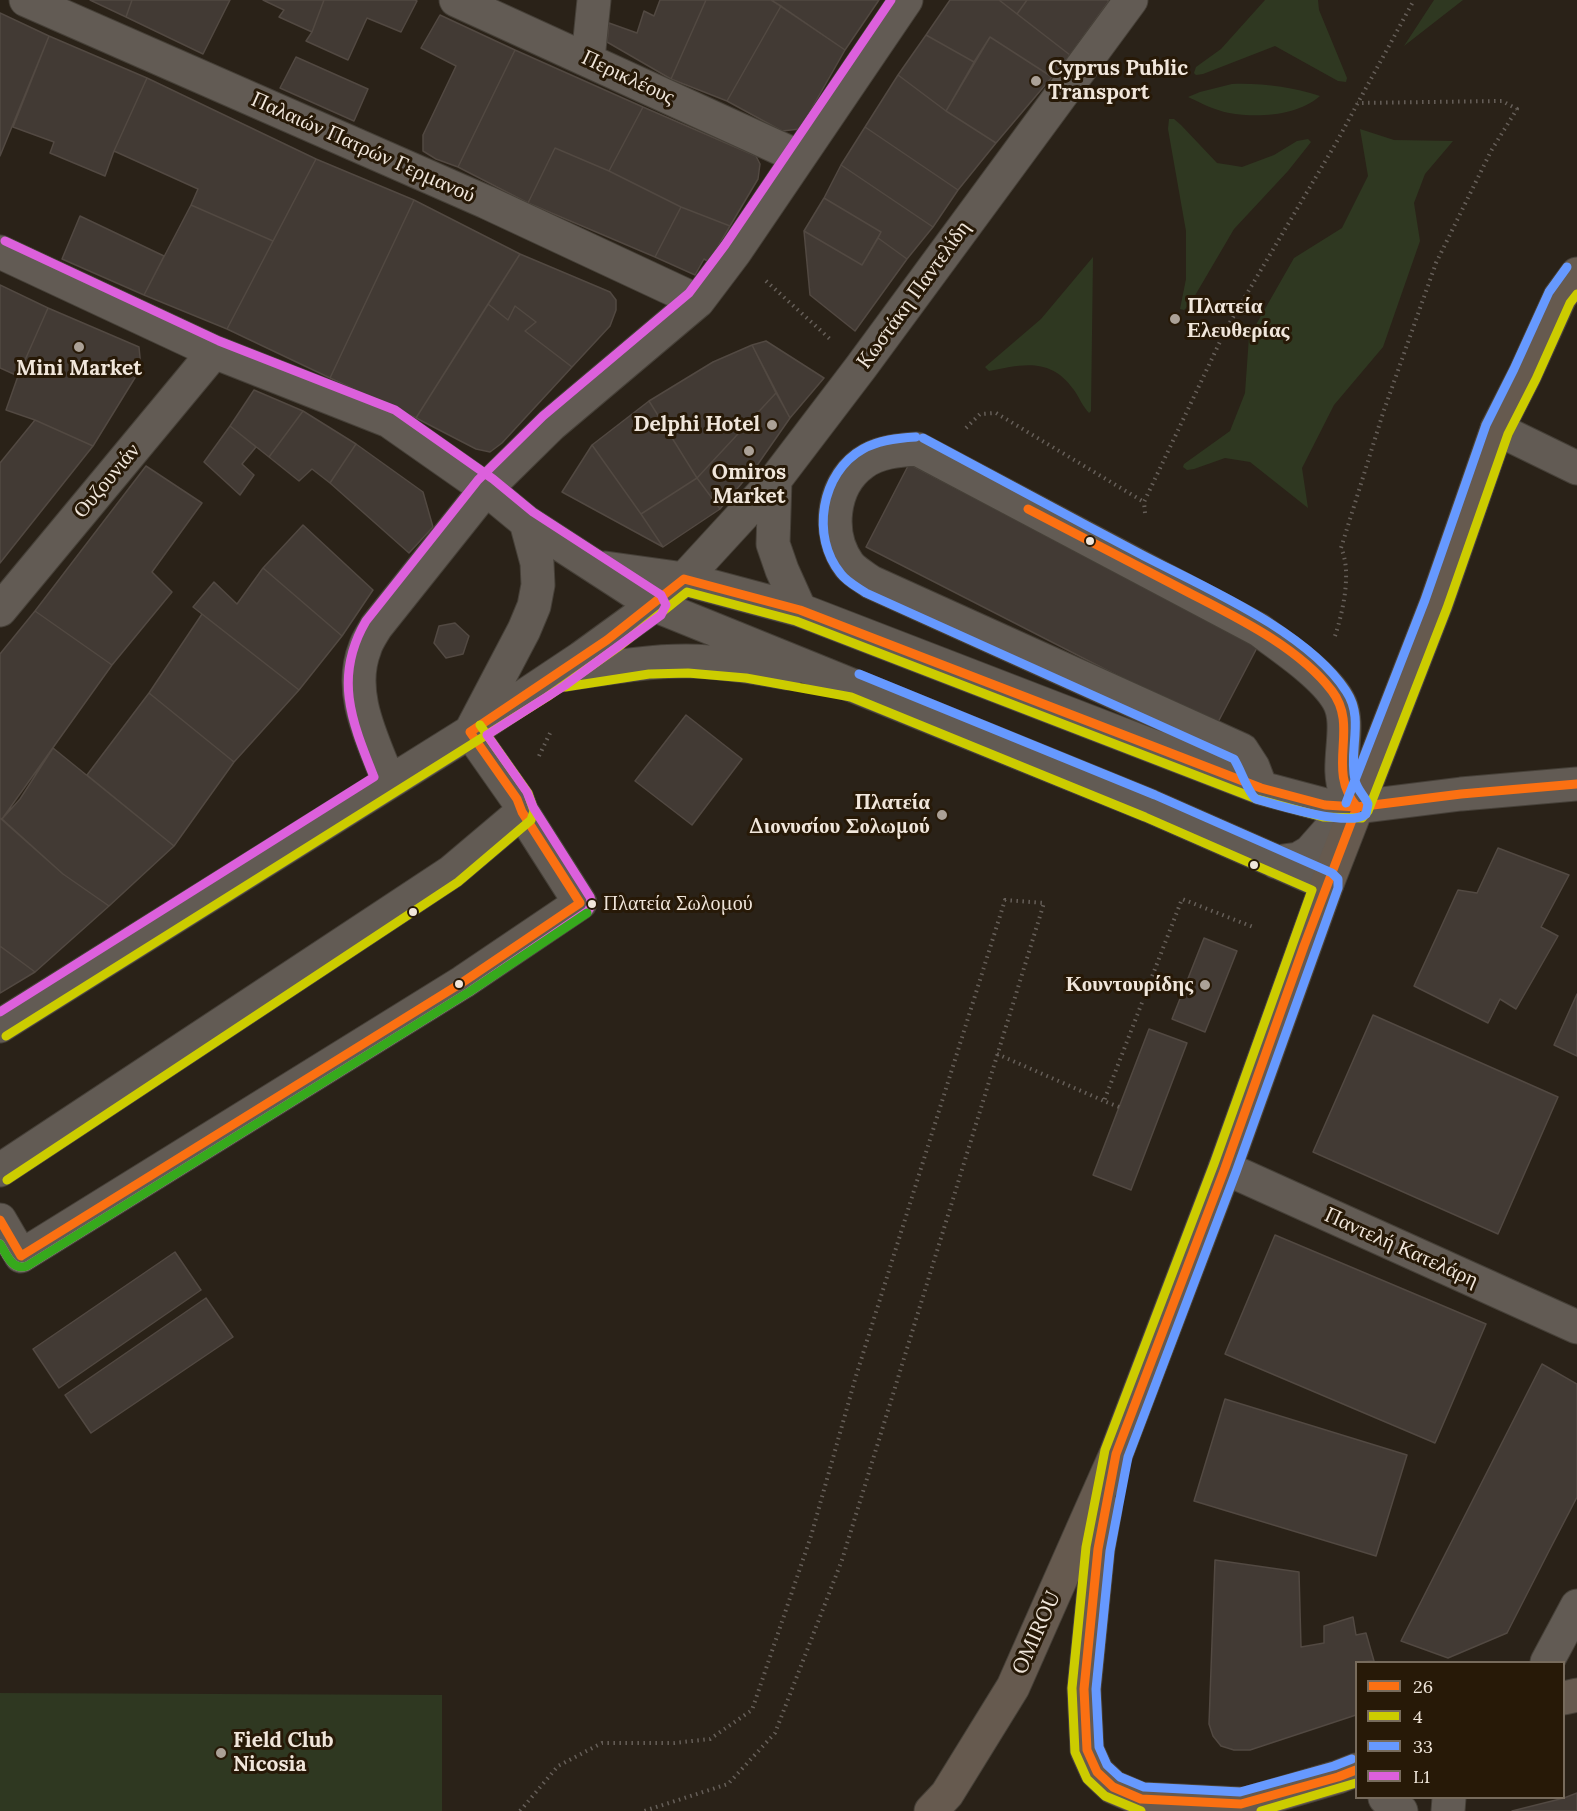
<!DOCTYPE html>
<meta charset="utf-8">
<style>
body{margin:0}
#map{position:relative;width:1577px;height:1811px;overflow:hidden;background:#2a2218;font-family:Lora,serif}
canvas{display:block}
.legend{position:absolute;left:1355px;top:1661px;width:210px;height:138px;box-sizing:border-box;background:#271907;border:2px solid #776b5c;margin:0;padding:8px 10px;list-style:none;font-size:18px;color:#f0e6db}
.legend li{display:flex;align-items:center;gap:12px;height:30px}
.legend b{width:30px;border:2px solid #776b5c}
</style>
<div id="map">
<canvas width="1577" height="1811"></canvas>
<ul class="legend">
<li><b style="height:8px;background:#fb7012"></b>26</li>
<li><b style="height:8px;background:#cc0"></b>4</li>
<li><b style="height:8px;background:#69f"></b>33</li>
<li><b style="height:8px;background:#dc60dc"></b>L1</li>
</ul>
</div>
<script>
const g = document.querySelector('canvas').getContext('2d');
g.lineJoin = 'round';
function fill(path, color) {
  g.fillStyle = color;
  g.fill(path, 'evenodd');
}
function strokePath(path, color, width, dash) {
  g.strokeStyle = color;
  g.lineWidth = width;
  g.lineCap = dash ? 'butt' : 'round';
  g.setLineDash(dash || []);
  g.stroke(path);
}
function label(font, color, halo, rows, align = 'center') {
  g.font = font + ' Lora,serif';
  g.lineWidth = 6;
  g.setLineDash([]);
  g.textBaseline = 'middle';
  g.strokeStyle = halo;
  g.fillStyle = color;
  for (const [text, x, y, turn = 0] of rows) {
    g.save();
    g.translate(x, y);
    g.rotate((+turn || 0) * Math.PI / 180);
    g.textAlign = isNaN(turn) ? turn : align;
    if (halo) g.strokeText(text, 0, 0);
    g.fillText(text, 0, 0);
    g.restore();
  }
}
const green = new Path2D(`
 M1265,0h53l1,10 28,68 -1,4 -8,-1 -63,-35 -72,28 -7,1 -2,-2 2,-6 25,-18z
 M1434,0h29l-59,46z
 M1232,84c31,-1 59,3 88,12 -23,20 -62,22 -91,17 -15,-3 -28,-10 -41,-16l12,-5z
 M1169,119h5l7,6 36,38 13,2 12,2 32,-12 23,-14 11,-2 3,3 -23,29 -54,58 -44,75 -6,6 -4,-1 6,-30v-48l-18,-102z
 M1360,129l34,11 59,1 -28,33 -11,29 6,38 -37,106 -49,58 -32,63 6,40 -58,-46 -25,-4 -31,11 -7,1 -4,-3 1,-3 46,-33 15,-38 4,-56 45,-79 48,-30 26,-52z
 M1093,257l-2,154 -2,2c-6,-6 -10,-16 -15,-23 -23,-33 -51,-26 -85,-19l-4,-4 56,-48z
 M0,1693l442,2v116h-442z`);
const building = new Path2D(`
 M90,0h42l-6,17z
 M132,0h98l-27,54 -77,-37z
 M263,0h61l-12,32 -33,-15 5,-7z
 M324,0h91l2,1 -16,31 -34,-14 -19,42 -42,-19 6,-9z
 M660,0h46l-35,79 -64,-37 2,-19 28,10 7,-22 10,5z
 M706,0h65l10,6 -54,95 -56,-22z
 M771,0h108l-34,50z
 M950,0h49l71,55 -18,22 -62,-40 -16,25 -48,-27z
 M999,0h28l-10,14z
 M1027,0h80l2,1 -39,54 -53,-41z
 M781,6l64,44 -45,79 -18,2 -55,-30z
 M0,13l49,23 -49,120z
 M440,15l75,35 -57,117 -22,-8 -13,-8v-16l33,-69 -35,-18z
 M926,35l48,27 -28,49 -48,-36z
 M49,36l98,42 -33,73 -9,25 -55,-23 4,-11 -41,-15z
 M990,37l62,40 -56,66 -50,-32z
 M515,50l128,57 -34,64 -54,-23 -27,55 -70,-36z
 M296,57l72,32 -14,32 -74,-33z
 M898,75l48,36 50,32 -38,47 -93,-63z
 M147,78l169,81 -43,82 -82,-36 7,-16 -84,-38z
 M643,107l113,49 4,8 -2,15 -28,47 -49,-19 -72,-36z
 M865,127l93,63 -25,37 -92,-62z
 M555,148l54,23 72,36 -26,50 -127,-54z
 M316,159l98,41 -84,178 -103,-49z
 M841,165l92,62 -26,32 -29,-21 3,-6 -57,-34z
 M824,198l57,34 -19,33 -58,-34z
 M414,200l106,54 -104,164 -86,-40z
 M191,205l82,36 -46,88 -83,-34z
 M681,207l49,19 -21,36 -5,-3 -9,16 -40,-18z
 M80,216l84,40 -20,39 -82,-36z
 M804,231l58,34 16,-27 29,21 -52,72 -45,-36z
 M520,254l90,38 6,8v10l-6,16 -38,41 -47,-36 11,-9 -21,-16 -7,14 -20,-16z
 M0,285l48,23 -30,68 -18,-8z
 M488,304l20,16 7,-14 21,16 -11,9 47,36 -70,76 -12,9 -14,-3 -60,-31z
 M48,308l91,39 2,21 -48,78 -58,-26 -29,-10 12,-34z
 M766,341l58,37 -34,40 -38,-73z
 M752,345l24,48 -79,85 -48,-77 64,-39z
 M254,390l49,21 -34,46 -39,-31z
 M776,393l14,25 -32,46 -38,45 -23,-31z
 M649,401l48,77 -56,36 -49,-69z
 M303,411l53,33 -26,39 -18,-14 -13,12 -30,-24z
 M35,420l58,26 -93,117v-100z
 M230,426l26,21 -14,17 12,11 -14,20 -36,-33z
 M356,444l67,48 10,35 -24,26 -79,-70z
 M592,445l49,69 22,33 -101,-55z
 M909,464l350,180 -43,82 -350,-179z
 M146,466l56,37 -50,69 20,20 -60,73 -77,-54z
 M697,478l23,31 -57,38 -22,-33z
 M303,525l70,65 -31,46 -79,-68z
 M263,568l79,68 -43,54 -106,-83 21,-25 23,22z
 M35,611l77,54 -110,154 -2,-1v-164z
 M202,614l97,76 -65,72 -85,-69z
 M455,623l14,13 -6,18 -17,4 -12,-15 5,-17z
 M149,693l85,69 -60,84 -87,-71z
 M686,715l56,44 -50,66 -57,-44z
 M53,748l121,98 -65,60 -46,-32 -61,-55 18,-20z
 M0,818l63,56 46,32 -74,66 -35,-26z
 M1498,848l71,27 -28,52 17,9 -42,73 -16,-10 -12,24 -74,-37 44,-96 19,3z
 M1204,938l33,13 -32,81 -33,-13z
 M0,946l35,26 -35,21z
 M1577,994v62l-23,-11z
 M1373,1015l185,82 -60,137 -185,-82z
 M1149,1029l38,14 -56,147 -38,-15z
 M1275,1235l211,89 -51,119 -210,-89z
 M175,1252l26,38 -142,98 -26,-39z
 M206,1298l27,39 -142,96 -26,-38z
 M1542,1364l35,20v113l-28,54 -42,82 -59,25 -47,-17z
 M1225,1399l182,56 -31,101 -182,-55z
 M1215,1560l84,12 2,75 23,-4v-17l29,-9 3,18 10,-2 8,28 -18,1v53l-106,35h-16l-13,-4 -8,-10 -4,-12z
 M1577,1793v18h-65l52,-13z`);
const path = new Path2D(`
 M766,281l64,58
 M966,428l14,-14 16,-1 148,89
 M1145,513l-1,-11 82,-173 110,-186 78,-143
 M1335,636c8,-24 17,-65 6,-88l42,-135 53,-150 55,-112 26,-42 -15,-8 -145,2
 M539,756l12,-25
 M997,1054l107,47
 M1119,1107l-15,-6 78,-202 71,28
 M520,1811l38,-45 44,-23h72l36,-4 42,-29 59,-174 45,-160 149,-476 39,3 -202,657 -67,173 -47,51 -84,27`);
const minor = new Path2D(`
 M26,0l460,202 212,99
 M456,0l343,157
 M588,59l6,-59
 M0,252l214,100 175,69 97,68 40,33 128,83 496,201 177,78
 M1497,429l80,39
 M775,480l-2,64 9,26 18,40
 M605,568l79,11 116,31 461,178 64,17 32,2 104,-13 116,-10
 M0,610l214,-258
 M561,675c41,-6 83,-14 125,-14 33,0 68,6 101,12
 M471,731l53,-101 10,-24 4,-21 -1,-22 -11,-41
 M389,782c-16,-42 -42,-89 -24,-134 2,-7 7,-14 11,-21l110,-138 65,-64 147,-124 37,-49 171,-252
 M1261,788l-8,-21 -11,-17 -371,-168c-7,-5 -16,-10 -22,-17 -22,-30 -18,-79 14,-102 15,-11 35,-13 54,-14l342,181c23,17 65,45 79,70 15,25 -4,66 8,92 2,6 8,11 11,15
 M1276,862l22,-3 12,-7 30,-34 17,-11
 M0,1026l470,-294 111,-74 73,-53 30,-26 91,-99 86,-113 270,-367
 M1225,1168l352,159
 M0,1170l451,-298 71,-60
 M0,1220l21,36 442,-274 117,-79 -58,-91 -5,-13 -47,-67
 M1547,1662l30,-56
 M1385,1798l16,13
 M1448,1811l1,-13`);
const major = new Path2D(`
 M1105,1510l-7,39 -14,140 3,61 10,22 16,15 28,12 100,5
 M1564,1698l13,-3
 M931,1811l16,-17 66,-107 103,-233 109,-286 102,-284 109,-280 61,-175 28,-55 35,-77 17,-23
 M1222,1811l116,-34 18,-7`);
const bus1 = new Path2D(`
 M1028,509c50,26 100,52 150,78 51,27 118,57 154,104 28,37 -7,78 25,116
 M0,1220l21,36 442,-274 117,-79 -58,-91 -5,-13 -47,-67 137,-92 77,-61 116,31 461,178 64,17 32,2 104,-13 116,-10
 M1356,1770l-18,7 -97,27 -100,-5 -28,-12 -16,-15 -10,-22 -3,-61 14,-140 18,-95 109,-286 79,-222 53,-139`);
const bus2 = new Path2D(`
 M565,687l84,-13 39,-1 58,5 105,19 294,120 167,73 -98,274 -109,286 -19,97 -14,141 3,64 12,27 18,17 36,15
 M6,1036l541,-339 74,-52 66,-53 109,29 461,178 66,18 39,1 6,-7 79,-203 61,-174 28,-55 34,-76 7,-9
 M7,1180l451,-298 73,-62 3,-9 -6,-18 -48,-68
 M1261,1811l95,-28`);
const bus3 = new Path2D(`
 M916,437c-18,1 -37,3 -53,12 -42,23 -53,88 -22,125 6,8 16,13 25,19l368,166c7,11 14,34 22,40 21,6 94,29 110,15l2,-10c-4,-9 -11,-14 -13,-24 -7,-30 10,-61 -9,-89 -38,-59 -140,-103 -202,-135 -74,-39 -148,-79 -221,-118
 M859,674l296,121 177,78 6,6v9l-102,284 -108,285 -18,94 -14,138 3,58 8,18 13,12 24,10 96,5 94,-26 18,-7
 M1346,803l79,-203 61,-175 28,-56 35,-77 18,-25`);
const bus4 = new Path2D(`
 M0,1012l374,-235c-22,-55 -41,-100 -8,-156l112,-141 65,-64 146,-123 36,-48 166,-245
 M0,1244c7,11 12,27 27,22l442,-274 119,-81 4,-7 -2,-7 -57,-90 -6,-15 -40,-57 77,-49 97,-71 5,-10 -5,-10 -128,-83 -40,-33 -98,-69 -176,-69 -214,-100`);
const bus5 = new Path2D(`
 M0,1244c7,11 12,27 27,22l442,-274 118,-79`);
const markers = [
 [1036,81,6,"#aba197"],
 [1175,319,6,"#aba197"],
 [79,347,6,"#aba197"],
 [772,425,6,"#aba197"],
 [749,451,6,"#aba197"],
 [1090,541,5,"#f0e6db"],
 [942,815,6,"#aba197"],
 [1254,865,5,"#f0e6db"],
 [592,904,5,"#f0e6db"],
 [413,912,5,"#f0e6db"],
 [459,984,5,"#f0e6db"],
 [1205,985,6,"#aba197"],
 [221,1753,6,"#aba197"]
];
const busNames = [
 ["Πλατεία Σωλομού",603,904]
];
const poiNames = [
 ["Cyprus Public",1048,69],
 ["Transport",1048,93],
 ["Πλατεία",1187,307],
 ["Ελευθερίας",1187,331],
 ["Mini Market",79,369,"center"],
 ["Delphi Hotel",760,425,"right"],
 ["Omiros",749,473,"center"],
 ["Market",749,497,"center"],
 ["Πλατεία",930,803,"right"],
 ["Διονυσίου Σολωμού",930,827,"right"],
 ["Κουντουρίδης",1193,985,"right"],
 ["Field Club",233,1741],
 ["Nicosia",233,1765]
];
const streetNames = [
 ["Περικλέους",628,78,25],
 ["Παλαιών Πατρών Γερμανού",363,148,24],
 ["Kωστάκη Παντελίδη",914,295,-54],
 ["Ουζουνιάν",107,481,-50],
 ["Παντελή Κατελάρη",1401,1248,24],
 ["OMIROU",1037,1633,-66]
];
fill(green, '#2f3821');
fill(building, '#423a34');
strokePath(building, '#524942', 1.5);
strokePath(minor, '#464038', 35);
strokePath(major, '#464038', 35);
strokePath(path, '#665f59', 4, [1.5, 4.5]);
strokePath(minor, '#625b54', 33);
strokePath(major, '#665a4f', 33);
strokePath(bus1, '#fb7012', 9);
strokePath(bus2, '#cc0', 9);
strokePath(bus3, '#69f', 9);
strokePath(bus4, '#dc60dc', 9);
strokePath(bus5, '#36a91c', 9);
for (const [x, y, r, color] of markers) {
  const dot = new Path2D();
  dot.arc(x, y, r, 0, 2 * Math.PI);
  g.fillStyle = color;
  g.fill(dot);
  strokePath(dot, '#271907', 2);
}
label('20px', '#f0e6db', '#271907', busNames, 'left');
label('bold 21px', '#f0e6db', '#271907', poiNames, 'left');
label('21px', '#f0e6db', '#271907', streetNames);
</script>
